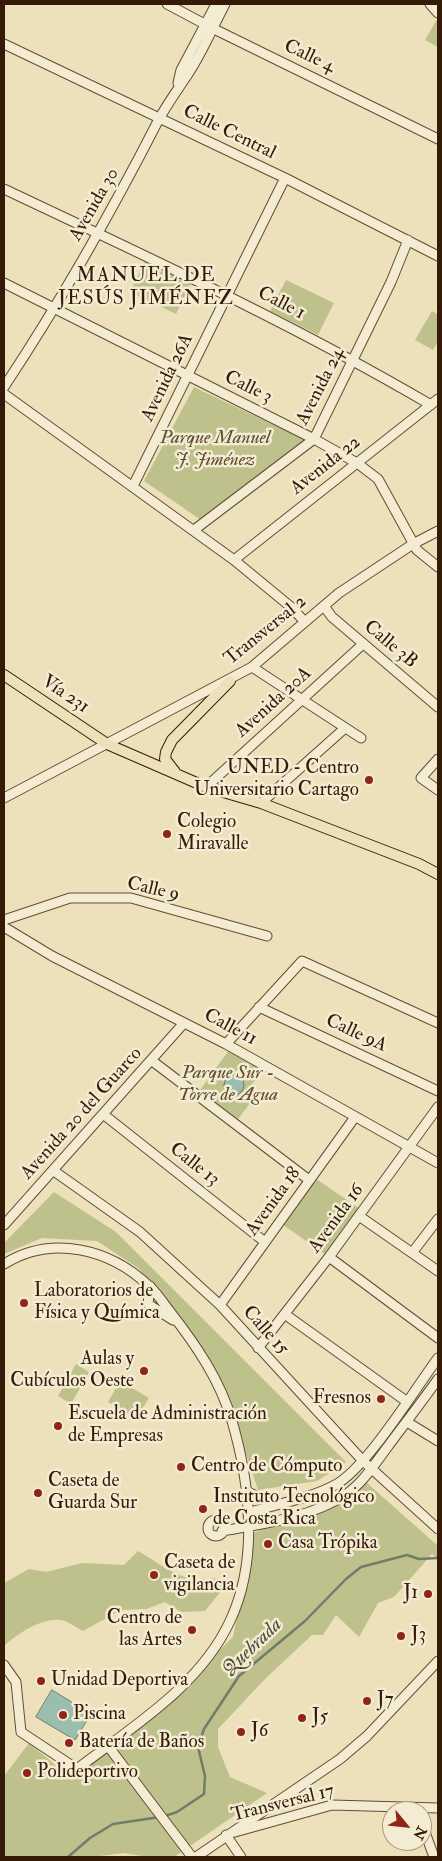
<!DOCTYPE html>
<meta charset="utf-8">
<style>
body{margin:0}
#map{position:relative;width:442px;height:1861px;overflow:hidden;background:#ece1bb;font-family:"IM FELL Double Pica",serif}
canvas{display:block}
.frame{position:absolute;inset:0;border:5px solid #351b07;pointer-events:none}
.north{position:absolute;left:382px;top:1801px;width:50px;height:50px;box-sizing:border-box;background:#f3ecd3;border:1px solid #a79881;border-radius:50%;rotate:118deg;font-size:14px;font-weight:700;line-height:20px;text-align:center;color:#351b07}
.north::after{content:'';display:block;margin:auto;width:18px;height:22px;background:#8f2418;clip-path:polygon(50% 0,100% 100%,50% 72%,0 100%)}
</style>
<div id="map">
<canvas width="442" height="1861"></canvas>
<div class="frame"></div>
<div class="north">N</div>
</div>
<script>
const g = document.querySelector('canvas').getContext('2d');
g.lineJoin = 'round';
function fill(path, color) {
  g.fillStyle = color;
  g.fill(path, 'evenodd');
}
function strokePath(path, color, width, dash) {
  g.strokeStyle = color;
  g.lineWidth = width;
  g.lineCap = dash ? 'butt' : 'round';
  g.setLineDash(dash || []);
  g.stroke(path);
}
function label(font, color, halo, rows, align = 'center') {
  g.font = font + ' "IM FELL Double Pica",serif';
  g.lineWidth = 5;
  g.setLineDash([]);
  g.textBaseline = 'middle';
  g.strokeStyle = halo;
  g.fillStyle = color;
  for (const [text, x, y, turn = 0] of rows) {
    g.save();
    g.translate(x, y);
    g.rotate((+turn || 0) * Math.PI / 180);
    g.textAlign = isNaN(turn) ? turn : align;
    if (halo) g.strokeText(text, 0, 0);
    g.fillText(text, 0, 0);
    g.restore();
  }
}
const green = new Path2D(`
 M436,21h2v26l-13,-7z
 M146,259l46,22 -16,33 -46,-22z
 M286,280l48,23 -16,32 -48,-24z
 M432,311l6,4v27l-5,8 -18,-10z
 M194,387l113,54 -106,79 -57,-39z
 M229,1050l37,19 -3,1 -17,22 8,6 -16,21 -38,-29z
 M312,1176l51,35 -34,46 -50,-35z
 M54,1192l62,40 230,230 -29,19 -59,9 -34,-103 -49,-77 -37,-42 -41,-27 -55,-3 -38,16v-11z
 M76,1364l13,8 -18,32 -13,-8z
 M120,1381l29,17 -13,21 -28,-17z
 M367,1483l71,63v13l-6,-5 -38,43 -16,6 -19,34 -23,-22 -13,20h-11l-46,43 -48,51v18l12,30 37,16 -93,64h-27l-22,-4 -34,4h-87v-81l25,-33 43,36 53,-47 52,-41 56,-54 21,-104z
 M138,1551c18,10 40,29 61,28 11,0 20,-1 31,1l-25,31 -24,1 -16,-10 -19,7 -25,1 -38,21c-6,-3 -15,-10 -22,-11 -19,-3 -44,14 -57,26v-63l25,-14 17,3 36,-9 42,2z`);
const water = new Path2D(`
 M224 1085a10 10 0 1 1 20 0a10 10 0 1 1-20 0Z
 M52,1690l39,24 -16,26 -39,-23z`);
const stream = new Path2D(`
 M165,1816l12,-4 27,-18 1,-18 -7,-29 6,-18 35,-53 66,-55 41,-42 15,-12 46,-12 12,4 19,-1
 M68,1857l22,-19 23,-14 47,-7`);
const minor = new Path2D(`
 M167,4l45,24 226,111
 M430,4l8,9
 M4,44l281,134 153,78
 M178,83l3,-13 35,-66
 M4,189c144,68 289,135 427,216
 M4,283l310,156 43,24 21,16 39,71 21,17
 M4,387c57,-86 108,-176 155,-268 9,-16 19,-30 29,-45 14,-21 25,-47 37,-70
 M4,394l230,166 57,47 14,15
 M133,486l152,-308
 M194,530l120,-91 77,-157 17,-42
 M234,560l204,-161
 M324,606l8,11 106,90
 M252,667l109,71
 M438,759l-17,19 17,12
 M206,787l157,-143
 M4,798l248,-131 87,-74 74,-49 25,-13
 M261,803l84,-75
 M4,920l66,-22h61l136,38
 M4,927l48,29 174,88 212,119
 M259,1007l179,84
 M226,1044l76,-83 136,62
 M151,1060l158,120
 M103,1114l162,128
 M54,1171l86,61 80,73 143,156 75,68
 M359,1216l79,55
 M4,1225l180,-202
 M412,1253l26,-34
 M329,1257l109,81
 M4,1264c48,-30 106,-15 145,22 8,7 15,18 22,27 25,32 49,67 61,108 18,62 27,139 -2,200 -30,65 -98,106 -153,148l-56,-37 -5,-50 -12,-17
 M150,1286l-2,18 25,16
 M220,1305l135,-188
 M286,1315l120,86
 M258,1348l71,-91 109,-150
 M407,1422l31,19
 M246,1491l22,11 8,-2
 M248,1513c28,-9 61,-14 87,-28 31,-16 80,-96 103,-127
 M208 1528a8 8 0 1 1 16 0a8 8 0 1 1-16 0Z
 M222,1531c40,-7 88,-13 123,-36 17,-11 29,-30 41,-46 17,-23 35,-46 52,-70
 M108,1746l84,111
 M422,1824l12,33
 M235,1832l97,-27 106,3
 M226,1835l15,22
 M196,1857l144,-98 27,-23 71,-75`);
const major = new Path2D(`
 M4,675l103,69 99,43 55,16 158,61 19,10
 M175,772l-10,-13 1,-7 6,-12 58,-59`);
const markers = [
 [369,780,5,"#8f2418"],
 [167,834,5,"#8f2418"],
 [24,1303,5,"#8f2418"],
 [144,1371,5,"#8f2418"],
 [381,1399,5,"#8f2418"],
 [58,1426,5,"#8f2418"],
 [181,1467,5,"#8f2418"],
 [38,1493,5,"#8f2418"],
 [203,1509,5,"#8f2418"],
 [268,1544,5,"#8f2418"],
 [154,1575,5,"#8f2418"],
 [428,1594,5,"#8f2418"],
 [192,1630,5,"#8f2418"],
 [401,1636,5,"#8f2418"],
 [41,1681,5,"#8f2418"],
 [367,1701,5,"#8f2418"],
 [63,1715,5,"#8f2418"],
 [302,1718,5,"#8f2418"],
 [241,1732,5,"#8f2418"],
 [69,1743,5,"#8f2418"],
 [27,1773,5,"#8f2418"]
];
const streetNames = [
 ["Calle 4",309,57,25],
 ["Calle Central",229,133,26],
 ["Avenida 30",95,205,-60],
 ["Calle 1",281,304,27],
 ["Avenida 26A",168,378,-64],
 ["Avenida 24",321,387,-63],
 ["Calle 3",248,388,26],
 ["Avenida 22",326,466,-38],
 ["Transversal 2",266,631,-39],
 ["Calle 3B",390,645,40],
 ["Vía 231",65,695,34],
 ["Avenida 20A",274,703,-42],
 ["Calle 9",153,890,13],
 ["Calle 11",230,1028,28],
 ["Calle 9A",356,1034,25],
 ["Avenida 20 del Guarco",82,1114,-48],
 ["Calle 13",194,1165,38],
 ["Avenida 18",274,1202,-54],
 ["Avenida 16",337,1219,-54],
 ["Calle 15",265,1331,48],
 ["Transversal 17",283,1804,-14]
];
const parkNames = [
 ["Parque Manuel",215,439],
 ["J. Jiménez",215,461],
 ["Parque Sur -",228,1074],
 ["Torre de Agua",228,1096]
];
const poiNames = [
 ["UNED - Centro",359,769,"right"],
 ["Universitario Cartago",359,791,"right"],
 ["Colegio",177,823],
 ["Miravalle",177,845],
 ["Laboratorios de",34,1292],
 ["Física y Química",34,1314],
 ["Aulas y",134,1360,"right"],
 ["Cubículos Oeste",134,1382,"right"],
 ["Fresnos",371,1399,"right"],
 ["Escuela de Administración",68,1415],
 ["de Empresas",68,1437],
 ["Centro de Cómputo",191,1467],
 ["Caseta de",48,1482],
 ["Guarda Sur",48,1504],
 ["Instituto Tecnológico",213,1498],
 ["de Costa Rica",213,1520],
 ["Casa Trópika",278,1544],
 ["Caseta de",164,1564],
 ["vigilancia",164,1586],
 ["J1",418,1594,"right"],
 ["Centro de",182,1619,"right"],
 ["las Artes",182,1641,"right"],
 ["J3",411,1636],
 ["Unidad Deportiva",51,1681],
 ["J7",377,1701],
 ["Piscina",73,1715],
 ["J5",312,1718],
 ["J6",251,1732],
 ["Batería de Baños",79,1743],
 ["Polideportivo",37,1773]
];
const neighbourhoodNames = [
 ["MANUEL DE",146,277],
 ["JESÚS JIMÉNEZ",146,300]
];
const waterNames = [
 ["Quebrada",253,1648,-44]
];
fill(green, '#bec18c');
fill(water, '#99beae');
strokePath(water, '#717d6b', 1);
strokePath(stream, '#717d6b', 2.5);
strokePath(minor, '#634c34', 11);
strokePath(major, '#351b07', 12);
strokePath(minor, '#f3ecd3', 9);
strokePath(major, '#ece1bb', 10);
for (const [x, y, r, color] of markers) {
  const dot = new Path2D();
  dot.arc(x, y, r, 0, 2 * Math.PI);
  g.fillStyle = color;
  g.fill(dot);
  strokePath(dot, '#f3ecd3', 2);
}
label('19px', '#351b07', '#f3ecd3', streetNames);
label('italic 19px', '#5e4d2f', '#f3ecd3', parkNames);
label('19px', '#351b07', '#f3ecd3', poiNames, 'left');
g.letterSpacing = '1px';
label('20px', '#351b07', '#f3ecd3', neighbourhoodNames);
g.letterSpacing = '0px';
label('italic 20px', '#534c39', '#f3ecd3', waterNames);
</script>
